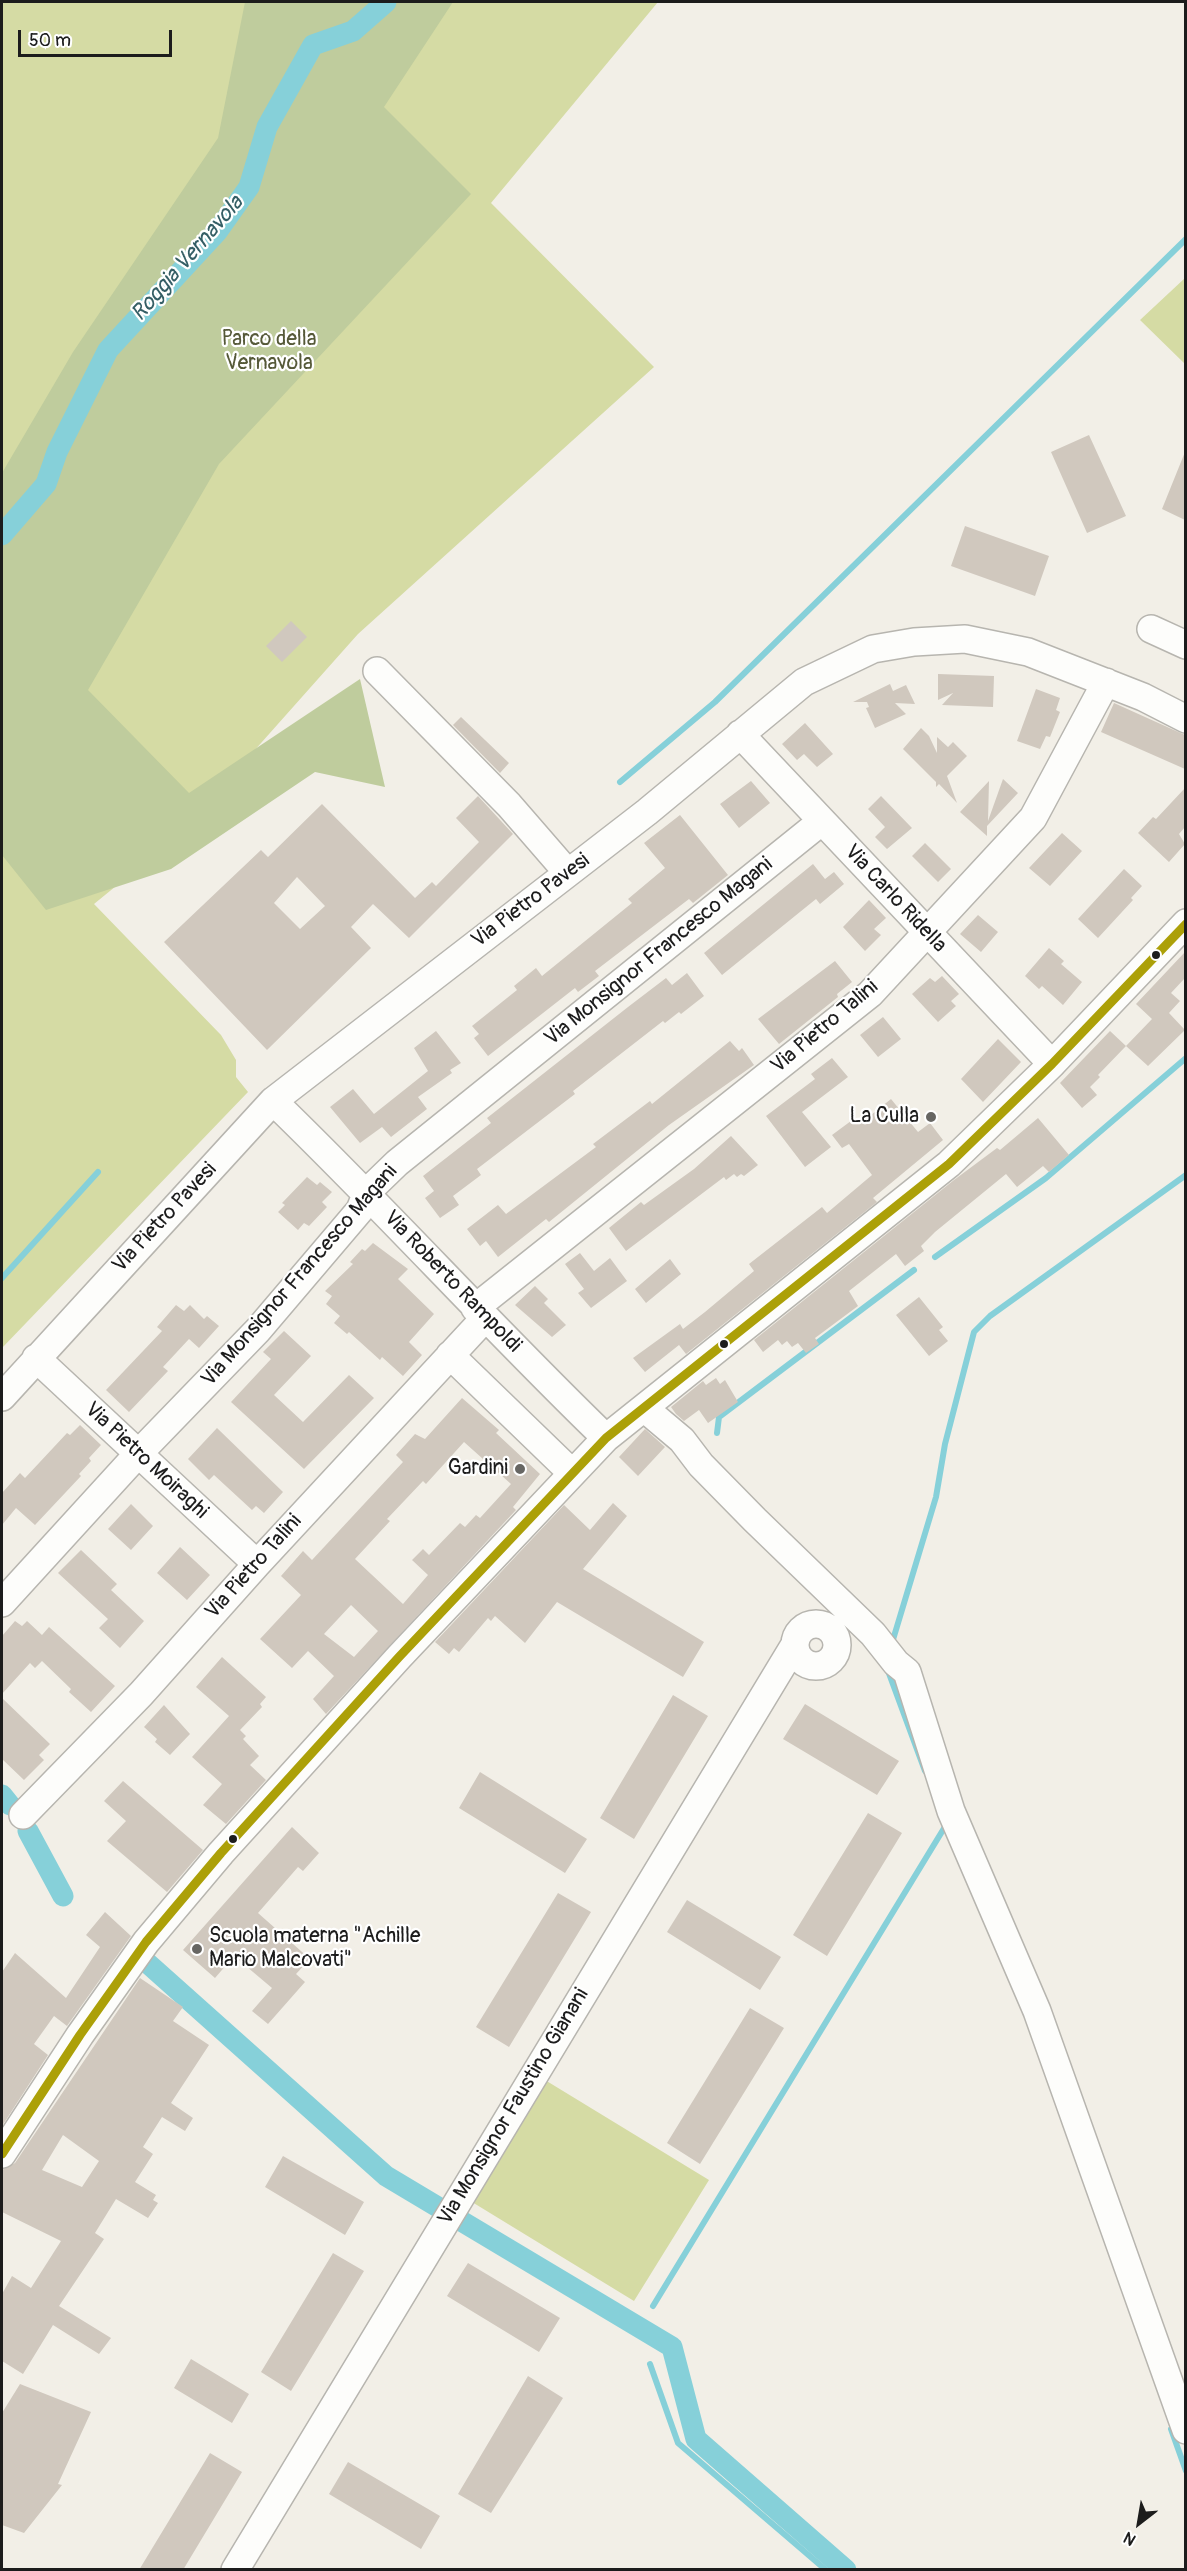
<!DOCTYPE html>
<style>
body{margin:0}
#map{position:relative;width:1187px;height:2571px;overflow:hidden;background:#f2efe7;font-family:Pangolin,sans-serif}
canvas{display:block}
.frame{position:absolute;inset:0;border:3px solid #1c1c1c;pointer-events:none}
.north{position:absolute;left:1109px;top:2493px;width:60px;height:60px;-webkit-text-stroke:4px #fff;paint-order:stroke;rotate:211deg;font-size:16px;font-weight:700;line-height:24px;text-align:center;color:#1c1c1c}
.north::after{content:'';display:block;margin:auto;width:21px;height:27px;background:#1c1c1c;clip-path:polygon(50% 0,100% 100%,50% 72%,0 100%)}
.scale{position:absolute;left:18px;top:30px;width:154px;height:27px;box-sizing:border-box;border:3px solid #1c1c1c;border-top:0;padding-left:8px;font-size:18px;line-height:21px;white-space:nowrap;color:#1c1c1c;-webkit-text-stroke:4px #fff;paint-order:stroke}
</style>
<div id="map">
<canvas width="1187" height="2571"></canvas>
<div class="frame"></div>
<div class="north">N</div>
<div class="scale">50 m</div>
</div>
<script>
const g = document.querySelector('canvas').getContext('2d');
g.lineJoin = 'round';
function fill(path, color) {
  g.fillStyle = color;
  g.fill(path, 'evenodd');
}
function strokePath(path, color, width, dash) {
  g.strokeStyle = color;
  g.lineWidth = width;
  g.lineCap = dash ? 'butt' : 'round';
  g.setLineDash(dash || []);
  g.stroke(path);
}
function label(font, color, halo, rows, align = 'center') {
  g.font = font + ' Pangolin,sans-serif';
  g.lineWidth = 4.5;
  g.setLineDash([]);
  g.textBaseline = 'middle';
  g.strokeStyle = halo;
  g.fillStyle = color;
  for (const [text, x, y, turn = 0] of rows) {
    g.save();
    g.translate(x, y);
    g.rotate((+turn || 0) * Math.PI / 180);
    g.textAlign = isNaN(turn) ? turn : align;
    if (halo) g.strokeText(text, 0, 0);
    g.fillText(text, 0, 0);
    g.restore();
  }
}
const green = new Path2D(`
 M2,2h656l-167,201 163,164 -296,267 -177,199 -87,71 127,131 15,25v17l12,15 -246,256z
 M1185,278v86l-45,-44z
 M545,2080l164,100 -75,121 -162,-99z`);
const forest = new Path2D(`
 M245,2h208l-69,105 87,87 -252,270 -131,226 101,103 171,-114 25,108 -70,-15 -144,97 -125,41 -44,-55v-382l71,-121 145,-214z`);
const stream = new Path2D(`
 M620,782l95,-80 471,-463
 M935,1257l111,-79 140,-120
 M2,1278l96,-106
 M717,1433l2,-16 195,-147
 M892,1643l44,-146 9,-53 29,-112 16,-16 196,-141
 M887,1668l38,103
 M653,2306l293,-481
 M650,2364l28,79 148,127
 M1171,2429l15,42`);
const canal = new Path2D(`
 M2,535l44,-51 11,-32 51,-102 109,-118 32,-45 18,-60 46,-82 40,-14 33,-29
 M2,1795l8,10
 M28,1831l35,65
 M144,1960l242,216 286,171 24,92 150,131`);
const building = new Path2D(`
 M1089,435l37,81 -39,17 -36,-81z
 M1185,452v68l-23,-11z
 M965,526l84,30 -14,40 -84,-30z
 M291,621l16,16 -25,25 -16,-16z
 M938,674l56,2 -1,31 -51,-2 11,-12 -15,7z
 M890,684l3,7 13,-6 9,19 -20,-1 11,11 -31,14 -9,-20 3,-1 -2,-5h-14z
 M1036,689l24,9 -4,12 4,2 -10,25 -4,-1 -6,13 -23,-8z
 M1114,703l71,32v34l-84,-37z
 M461,717l48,46 -9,10 -47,-48z
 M805,723l28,31 -16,13 -13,-13 -7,6 -15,-16z
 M921,728l8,8 8,17v-16l11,10 5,-5 14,14 -20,20 10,27 -18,-19 -3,3v-5l-33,-33z
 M1003,779l15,14 -31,33v10l-27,-24 29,-31 -1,40z
 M751,781l19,22 -31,25 -19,-24z
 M1185,788v39l-6,7 6,10 -16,18 -31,-29 15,-16 3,2z
 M478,796l35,38 -104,104 -36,-34 -22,23 20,21 -104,102 -103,-108 97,-92 7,7 54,-53 93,94 17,-16 4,4 43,-44 -23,-24zM297,877l28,29 -25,23 -26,-26z
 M881,796l31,32 -25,21 -12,-12 10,-10 -17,-18z
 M680,815l48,60 -35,28 -4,-4 -94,72 4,5 -21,16 -3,-4 -87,68 -14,-18 5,-4 -7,-8 45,-36 -3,-4 22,-18 6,8 90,-73 -4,-4 37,-31 -21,-25z
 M1062,833l20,18 -32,35 -21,-18z
 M925,843l26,26 -13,13 -26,-26z
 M813,864l12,15 9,-7 10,12 -24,20 -4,-5 -94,76 -18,-22z
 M1124,869l18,17 -11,12 2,2 -35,38 -20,-19z
 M869,900l17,18 -12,11 7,6 -16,16 -22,-24z
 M978,915l20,17 -17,20 -21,-18z
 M1049,948l15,13 -3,3 21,18 -19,23 -21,-19 -3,3 -14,-13z
 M1185,952v26l-14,15 9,8 -11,12 16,17 -37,36 -22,-20 -28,29 2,2 -10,10 7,8 -15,13 -22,-25 50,-52 16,15 26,-27 -16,-15z
 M835,961l17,21 -15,12 1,3 -59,47 -21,-25z
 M687,973l17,23 -23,18 -2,-2 -14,11 -2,-2 -90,70 2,3 -98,75 4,6 -28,21 6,9 -19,13 -15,-20 9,-7 -11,-15 68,-53 -4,-5 141,-111 38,-29 6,7z
 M942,976l17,18 -8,7 5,5 -18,16 -26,-28 18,-16 5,4z
 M883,1017l18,22 -23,18 -18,-22z
 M436,1031l25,32 -11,7 2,3 -34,24 9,12 -36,28 -9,-10 -22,16 -30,-36 23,-18 21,25 54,-43 -14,-23z
 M998,1039l23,23 -38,40 -22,-23z
 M730,1041l9,10 3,-3 12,17 -85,60 -120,97 -3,-3 -48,38 -12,-16 -6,5 -13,-17 31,-24 8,9 90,-67 -3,-3 57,-43 2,3z
 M832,1058l16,19 -46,35 29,35 -26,20 -39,-51 49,-37 -4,-5z
 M891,1099l27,33 12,-9 13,17 -70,58 4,4 -191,152 -7,-9 -34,27 -12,-14 47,-34 3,5 22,-17 49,-41 -5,-7 73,-57 5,6 45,-38 -23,-31 -7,4 -10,-13 23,-17 6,5z
 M1038,1118l31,37 -20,17 -6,-6 -26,21 -11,-13 -71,58 -14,14 3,5 -19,15 -9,-12 -47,37 9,15 -43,32 4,6 -13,9 -8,-10 -6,4 -5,-6 -5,4 -4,-5 -15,12 -9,-12 200,-160 43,-32 3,2z
 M731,1136l27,29 -14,11 -3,-2 -4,3 -3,-3 -8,6 -2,-3 -98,74 -17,-23 32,-26 3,3 50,-36z
 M307,1177l10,8 3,-3 12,10 -10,10 5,5 -18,19 -5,-3 -6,7 -20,-18 7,-7 -3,-2z
 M373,1243l35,26 -10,10 36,35 -25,28 13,13 -19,21 -21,-19 -2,3 -31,-28 -2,2 -13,-11 6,-7 -14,-12 6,-8 -7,-5 28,-27 -3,-2 12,-13 3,2z
 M580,1253l14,18 16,-13 17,23 -36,27 -13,-15 6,-4 -19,-25z
 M670,1259l11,15 -35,29 -11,-14z
 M535,1286l13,13 -4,4 22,22 -14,12 -37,-32z
 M919,1297l24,30 -4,3 9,11 -19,15 -33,-41z
 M176,1305l8,6 6,-6 14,14 3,-3 12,10 -20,22 -10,-9 -26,28 5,4 -39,41 -23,-22 56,-59 -5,-4z
 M284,1331l27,25 -37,39 29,27 46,-47 25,23 -70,71 -73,-67 40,-43 -8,-7z
 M716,1378l4,6 5,-4 13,22 -30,21 -9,-13 -15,11 -8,-7 -5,-7 32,-26 3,4z
 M462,1398l37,32 -3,3 44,41 -27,33 3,3 -190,204 -13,-15 21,-23 -26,-25 -16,17 -32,-29 41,-44 -20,-19 22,-25 9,9 91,-98 -7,-7 19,-21 10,5zM464,1442l47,42 -31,34 -4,-3 -11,12 -5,-4 -31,32 -6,-6 -11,11 16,15 -25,29 -48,-45 35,-38 -3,-2 36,-38 3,3zM351,1605l27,26 -24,26 -30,-23z
 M80,1425l21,20 -12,13 2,3 -12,13 2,2 -46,49 -19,-17 -14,17v-32l18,-20 5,5 42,-45 3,2z
 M217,1428l66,64 -19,21 -8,-7 -4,4 -38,-35 -5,5 -21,-21z
 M645,1429l20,18 -27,29 -19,-19z
 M613,1503l14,13 -44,53 121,73 -21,35 -126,-75 -32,41 -30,-27 -4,5 -3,-3 -29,34 -5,-4 -5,6 -14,-12 129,-137 26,25z
 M131,1504l22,22 -22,24 -23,-21z
 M180,1547l30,28 -23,25 -30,-27z
 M81,1550l36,34 -6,6 33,31 -24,27 -21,-20 9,-9 -50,-46z
 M15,1621l7,5 5,-5 15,14 7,-8 66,59 -24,26 -22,-20 2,-3 -29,-28 -7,7 -5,-5 -28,31v-58z
 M222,1657l44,40 -6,7 2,3 -22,23 6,6 -3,3 16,17 -9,9 16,15 -40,44 -23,-19 19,-21 -30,-27 37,-41 -33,-29z
 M673,1695l35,21 -74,123 -34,-21z
 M2,1698l48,46 -11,11 5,5 -20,20 -22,-21z
 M805,1704l94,57 -22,34 -94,-56z
 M164,1705l26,29 -20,21 -15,-13 2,-3 -13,-12z
 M480,1772l107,67 -22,34 -106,-65z
 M123,1781l80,69 -36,42 -60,-51 19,-20 -22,-20z
 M868,1813l34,20 -75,123 -34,-21z
 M292,1827l27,26 -16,18 -5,-4 -40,46 52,46 -14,15 9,8 -37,42 -16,-13 20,-23 -38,-32 -19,22 -32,-28z
 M558,1893l33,19 -82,135 -33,-20z
 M687,1900l94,57 -21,33 -93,-58z
 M105,1912l26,24 -64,90 -13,-10 -20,28 14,11 -46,71v-154l13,-19 51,45 34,-51 -14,-12z
 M140,1978l43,29 -10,14 36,24 -38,58 22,15 -8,13 -23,-14 -19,30 10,7 -18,28 21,13 -3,5 5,3 -10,15 -32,-19 -21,34 9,6 -45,67 52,32 -12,16 -46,-29 -30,49 -21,-13v-67l10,-18 19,12 30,-47 -59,-29v-42l13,-7zM63,2135l36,26 -17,26 -40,-17z
 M750,2008l34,20 -84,136 -33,-21z
 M283,2156l81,46 -19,33 -80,-48z
 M333,2253l31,18 -73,120 -30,-19z
 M468,2263l92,55 -21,34 -92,-56z
 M191,2359l58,35 -17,29 -58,-35z
 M528,2376l35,22 -72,115 -33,-19z
 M20,2384l71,28 -33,72 4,1 -38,48 -22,-8v-112z
 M210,2453l32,19 -59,98h-44z
 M348,2462l92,54 -19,33 -92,-55z`);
const minor = new Path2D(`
 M1151,629l35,16
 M377,671l132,134 59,68
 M740,734l312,330
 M273,1101c114,110 219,227 333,337
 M475,1308l395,-314 163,-176 73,-136
 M450,1355l122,118
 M36,1358l221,206
 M2,1397l271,-296 374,-289 157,-130 69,-33 41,-7 51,-3 63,13 115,45 43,22
 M644,1408l38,32 19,25 54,55 118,114 23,29 11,9 44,139 86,200 149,419
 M2,1603l136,-149 120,-124 102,-120 7,-18 30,-29 425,-342
 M795 1645a21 21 0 1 1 42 0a21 21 0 1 1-42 0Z
 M23,1815l118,-121 116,-130 228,-246
 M2,2154l78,-119 66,-93 75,-89 178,-196 207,-219 343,-274 103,-100 134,-141
 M235,2570l559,-924`);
const bus1 = new Path2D(`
 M2,2154l78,-119 66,-93 75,-89 178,-196 207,-219 343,-274 103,-100 134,-140`);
const markers = [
 [1156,955,5,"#1c1c1c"],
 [931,1117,6,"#676663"],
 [724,1344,5,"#1c1c1c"],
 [520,1469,6,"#676663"],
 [233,1839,5,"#1c1c1c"],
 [197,1949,6,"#676663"]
];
const parkNames = [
 ["Parco della",269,340],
 ["Vernavola",269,364]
];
const streetNames = [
 ["Via Carlo Ridella",895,899,47],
 ["Via Pietro Pavesi",531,901,-37],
 ["Via Monsignor Francesco Magani",659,952,-39],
 ["Via Pietro Talini",825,1027,-40],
 ["Via Pietro Pavesi",165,1218,-47],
 ["Via Monsignor Francesco Magani",300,1276,-49],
 ["Via Roberto Rampoldi",452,1282,46],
 ["Via Pietro Moiraghi",146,1461,43],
 ["Via Pietro Talini",254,1567,-48],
 ["Via Monsignor Faustino Gianani",514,2107,-59]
];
const poiNames = [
 ["La Culla",919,1117],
 ["Gardini",508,1469],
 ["Scuola materna \"Achille",209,1937,"left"],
 ["Mario Malcovati\"",209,1961,"left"]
];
const waterNames = [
 ["Roggia Vernavola",188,259,-49]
];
fill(green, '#d5dba4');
fill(forest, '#bfcc9d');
strokePath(stream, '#86d0d9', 6);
strokePath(canal, '#86d0d9', 21);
fill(building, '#d0c8be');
strokePath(minor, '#b7b5af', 30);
strokePath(minor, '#fdfdfb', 27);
strokePath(bus1, '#aca008', 9);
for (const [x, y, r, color] of markers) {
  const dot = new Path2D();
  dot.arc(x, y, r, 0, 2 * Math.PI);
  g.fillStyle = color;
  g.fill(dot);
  strokePath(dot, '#fff', 2);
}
label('21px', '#555938', '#fff', parkNames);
label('21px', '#1c1c1c', '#fff', streetNames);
label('21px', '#1c1c1c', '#fff', poiNames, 'right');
label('italic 22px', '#345e65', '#fff', waterNames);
</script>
